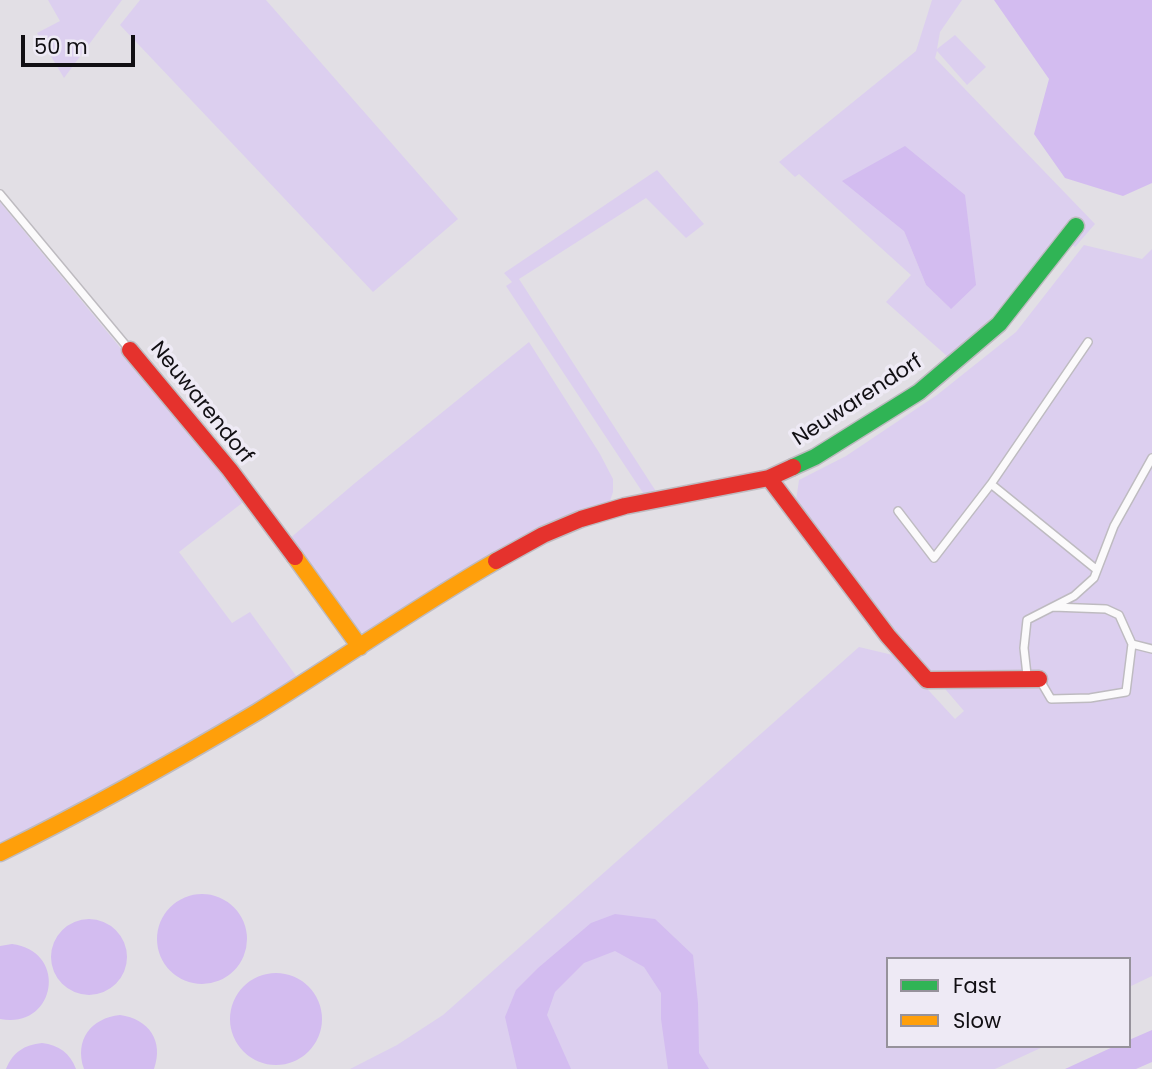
<!DOCTYPE html>
<style>
body{margin:0}
#map{position:relative;width:1152px;height:1069px;overflow:hidden;background:#e2dfe5;font-family:Poppins,sans-serif}
canvas{display:block}
.legend{position:absolute;left:886px;top:957px;width:245px;height:91px;box-sizing:border-box;background:#eeeaf5;border:2px solid #96929b;margin:0;padding:9px 12px;list-style:none;font-size:21px;color:#110f13}
.legend li{display:flex;align-items:center;gap:14px;height:35px}
.legend b{width:35px;border:2px solid #96929b}
.scale{position:absolute;left:21px;top:35px;width:114px;height:32px;box-sizing:border-box;border:4px solid #110f13;border-top:0;padding-left:9px;font-size:21px;line-height:24px;white-space:nowrap;color:#110f13;-webkit-text-stroke:5px #eeeaf5;paint-order:stroke}
</style>
<div id="map">
<canvas width="1152" height="1069"></canvas>
<ul class="legend">
<li><b style="height:9px;background:#30b455"></b>Fast</li>
<li><b style="height:9px;background:#ff9f0a"></b>Slow</li>
</ul>
<div class="scale">50 m</div>
</div>
<script>
const g = document.querySelector('canvas').getContext('2d');
g.lineJoin = 'round';
function fill(path, color) {
  g.fillStyle = color;
  g.fill(path, 'evenodd');
}
function strokePath(path, color, width, dash) {
  g.strokeStyle = color;
  g.lineWidth = width;
  g.lineCap = dash ? 'butt' : 'round';
  g.setLineDash(dash || []);
  g.stroke(path);
}
function label(font, color, halo, rows, align = 'center') {
  g.font = font + ' Poppins,sans-serif';
  g.lineWidth = 7;
  g.setLineDash([]);
  g.textBaseline = 'middle';
  g.strokeStyle = halo;
  g.fillStyle = color;
  for (const [text, x, y, turn = 0] of rows) {
    g.save();
    g.translate(x, y);
    g.rotate((+turn || 0) * Math.PI / 180);
    g.textAlign = isNaN(turn) ? turn : align;
    if (halo) g.strokeText(text, 0, 0);
    g.fillText(text, 0, 0);
    g.restore();
  }
}
const green = new Path2D(`
 M48,0h74l-58,78 -27,-45 23,-12z
 M140,0h126l192,219 -85,73 -253,-267z
 M932,0h30l-22,32 -3,17 18,-14 31,32 -19,18 -30,-34 -2,7 160,166 -20,23 -15,-13 -68,83 -44,40 -62,-55 25,-27 -112,-101 -4,3 -16,-15 137,-111zM904,231l47,78 -25,-24z
 M657,170l47,54 -18,14 -40,-40 -127,81 138,214 -12,3 -139,-210 6,-4 -8,-9z
 M0,202l246,298 -67,52 53,71 18,-11 49,68 -159,91 -140,73z
 M1084,245l58,14 10,-10v727l-23,11v-28h-241v87h157l-50,23h-645l47,-24 46,-30 416,-368 38,9 58,63 9,-8 -61,-71 -107,-139 3,-21 47,-24 91,-61 79,-63z
 M529,342l71,112 13,25v13l-4,12 -241,130 -13,-4 -67,-90 67,-57z`);
const water = new Path2D(`
 M994,0h158v183l-29,13 -58,-18 -31,-44 15,-55z
 M905,146l60,49 11,90 -25,24 -25,-24 -22,-54 -62,-50z
 M157 939a45 45 0 1 1 90 0a45 45 0 1 1-90 0Z
 M615,914l40,5 38,36 5,48 1,50 10,16h-41l-7,-50v-26l-17,-26 -29,-16 -31,12 -29,29 -8,23 24,54h-54l-12,-52 11,-27 22,-22 53,-45z
 M51 957a38 38 0 1 1 76 0a38 38 0 1 1-76 0Z
 M12,944c57,7 44,86 -12,75v-73z
 M230 1019a46 46 0 1 1 92 0a46 46 0 1 1-92 0Z
 M120,1015c29,4 44,26 34,54h-70c-10,-29 7,-51 36,-54z
 M1152,1030v32l-16,7h-71l50,-23h14v-6z
 M42,1043c17,2 28,10 34,26h-70c7,-17 18,-24 36,-26z`);
const lane = new Path2D(`
 M0,194l129,155
 M1088,342l-97,142 106,86
 M898,511l36,47 57,-74
 M1053,607l53,2 13,6 13,29 20,5
 M1027,675l-3,-27 3,-28 47,-24 20,-18 20,-52 38,-68
 M1041,682l10,17 39,-1 36,-6 6,-48`);
const fast = new Path2D(`
 M793,467l22,-10 104,-65 80,-68 77,-98`);
const slow = new Path2D(`
 M295,557l65,90
 M0,853c88,-43 173,-91 257,-141 80,-49 157,-104 239,-151`);
const jam = new Path2D(`
 M130,350l100,120 65,87
 M769,478l119,158 39,44 112,-1
 M496,561l47,-26 38,-16 44,-13 144,-28 24,-11`);
const streetNames = [
 ["Neuwarendorf",858,401,-33],
 ["Neuwarendorf",201,403,51]
];
fill(green, '#dccfef');
fill(water, '#d3bcf0');
strokePath(lane, '#bebbc0', 10);
strokePath(fast, '#bebbc0', 19);
strokePath(slow, '#bebbc0', 19);
strokePath(jam, '#bebbc0', 19);
strokePath(lane, '#fbfafb', 7);
strokePath(fast, '#30b455', 16);
strokePath(slow, '#ff9f0a', 16);
strokePath(jam, '#e5322d', 16);
label('21px', '#110f13', '#eeeaf5', streetNames);
</script>
